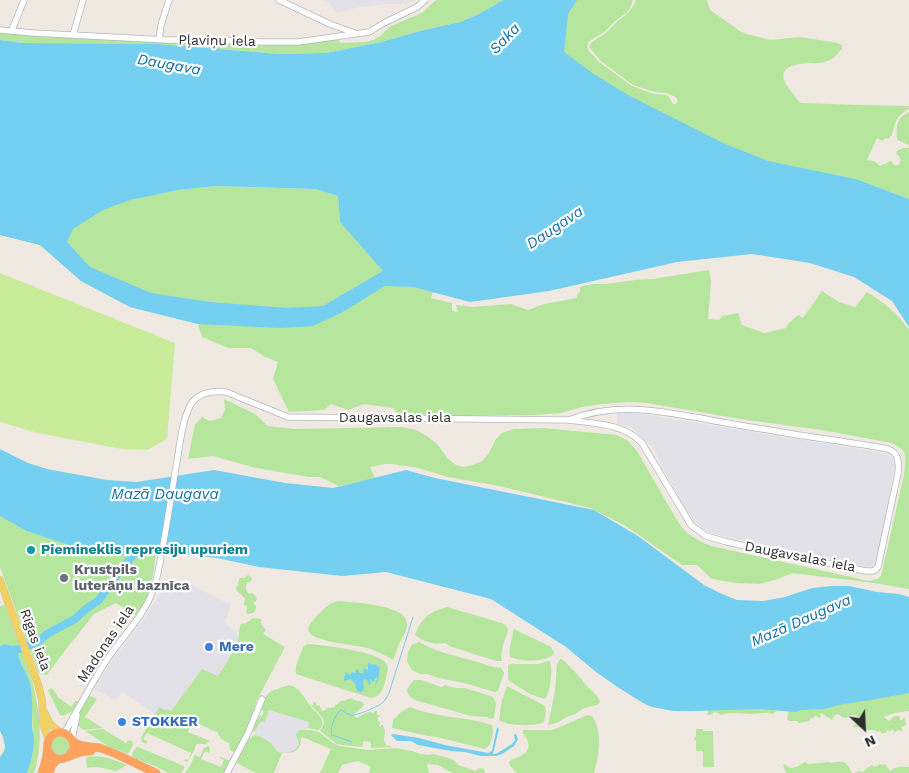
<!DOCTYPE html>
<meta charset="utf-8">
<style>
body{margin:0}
#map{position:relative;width:909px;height:773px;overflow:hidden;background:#efe9e1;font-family:"Work Sans",sans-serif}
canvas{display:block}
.north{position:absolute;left:839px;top:703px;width:50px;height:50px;-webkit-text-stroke:4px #fff;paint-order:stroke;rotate:155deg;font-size:14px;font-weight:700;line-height:20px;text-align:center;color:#2e2e2e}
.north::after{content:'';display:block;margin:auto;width:18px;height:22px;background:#2e2e2e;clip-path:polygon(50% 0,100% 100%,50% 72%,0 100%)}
</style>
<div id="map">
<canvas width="909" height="773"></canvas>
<div class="north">N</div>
</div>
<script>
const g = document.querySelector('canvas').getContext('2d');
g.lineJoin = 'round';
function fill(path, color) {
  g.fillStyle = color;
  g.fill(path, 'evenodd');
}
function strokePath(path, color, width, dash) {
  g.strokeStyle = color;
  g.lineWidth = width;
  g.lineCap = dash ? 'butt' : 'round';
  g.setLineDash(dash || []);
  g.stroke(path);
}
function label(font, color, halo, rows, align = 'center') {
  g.font = font + ' "Work Sans",sans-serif';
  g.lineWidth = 4.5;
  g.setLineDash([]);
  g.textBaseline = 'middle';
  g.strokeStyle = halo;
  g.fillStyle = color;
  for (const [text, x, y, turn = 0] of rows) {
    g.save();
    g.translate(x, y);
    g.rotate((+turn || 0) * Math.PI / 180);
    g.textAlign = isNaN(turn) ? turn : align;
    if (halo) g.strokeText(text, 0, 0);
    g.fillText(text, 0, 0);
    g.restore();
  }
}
const industrial = new Path2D(`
 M323,0h93l-11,4h-22l-12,2 -12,1 -23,6 -7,-10z
 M617,411l19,2 248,40 9,5 2,6 -20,105 -161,-35 -12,-5 -18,-20 -17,-35 -4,-3 -8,-21 -22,-21 -16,-6z
 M186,582l45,23 -6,17 14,14 -6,17 -15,24 -23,1 -24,33h-6l-9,3 -34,-22 -6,8 -22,-11 18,-28 33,-44 20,-31z
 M269,710l41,12 -6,16h-3l-1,8 -6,6 -4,1 -12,-1 -3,-4 -16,-12 -5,-1 6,-14h5z`);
const green = new Path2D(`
 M436,0h67l-24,14 -19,8 -40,9 -39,11 -55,11 -46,1 -122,-10 -135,-1 -23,-3v-9l220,11 117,-4 4,5 24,-1 8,-2 7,-4 11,-10 31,-13z
 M548,0h85l-4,10 -3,3 -11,8 -12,12 -14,8 -2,5 1,4 11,12 33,24 22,8 12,1 2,1 5,8h3l2,-3 -2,-4 -10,-4 -11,-1 -22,-7 -32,-24 -12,-14c3,-7 8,-8 14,-12 5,-3 8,-8 12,-11 10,-10 14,-9 21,-24h71l3,10 30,21 6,3 25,6 29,-3 38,6 4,2v4c-6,5 -7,10 -15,12 -6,3 -13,2 -19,2 -38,3 -25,20 -7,40l59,2 49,1v3c-12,5 -15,15 -17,27h-2v2l-6,1 -2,2 -5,-3 -10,22 7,1 6,5 11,-5 3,4h5v-2l2,-2 -2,-5 -3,-2 1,-3 6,-3h6v51l-53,-20 -88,-17 -280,-100z
 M909,112v33l-12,-5c0,-14 -2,-21 12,-28z
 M0,142l153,53 25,-5 38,-4 99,3 23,7 2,26 65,65h8l20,5 -2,6 21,5v8l6,1 -2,-7 17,2 38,-3 17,6 16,-6 33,-6v-3l3,-3v-5l13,-3h13l29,-4 18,-1 56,-9 2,11 -3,38 11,1 3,-4 16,-3 4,12 22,8 22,-5 2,-4 10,-9 5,3 19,-27 17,11 16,5 12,-15c19,12 29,20 42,38v259l-35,-6 -82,-10 -14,6 -19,5 -23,-1 -24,-4 -15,-14h-15l-56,-39 -36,-18 -91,-22 -51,-9 -30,-9 -25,-4h-8l-15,3 5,11 -36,8 -19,-9h-11l-36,-6 -21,-4 -39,-11 -25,3 7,-35 7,-7 8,4 11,-3 4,-8 -1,-11 31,15 13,12 26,3 107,-2 15,3 12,7 10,8 10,14 8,6 7,2 10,-2 9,-4 7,-8 7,-14 6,-6 12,-4 30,-1 73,7 11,6 9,10 41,71c10,14 17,17 33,24l158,35 8,-2 4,-3 23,-101c2,-17 5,-24 -12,-32l-70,-13 -82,-11 -93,-16 -18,-1 -28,2 -19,3 -21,6 -26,2 -83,1 -54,-2 -5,-6 -29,-4 -16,6 -17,-6 -7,6 -35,2 -16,-33 5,-17 -13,-5 -14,-9h-23l-26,-11 -4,-13 -68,-17 -49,-26 -41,-36 -40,-10z
 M0,502l142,41 14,10c-3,22 -5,45 -19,63l-21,-13 -22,11 -34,43 -13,18 -8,-2 -1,-2 -38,-104z
 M248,575l3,2 1,2 -2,3h-3c-1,6 -3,7 2,12l3,-1c2,2 5,3 5,7l-4,3 3,3c0,6 -3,8 -9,8l-1,-3 1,-1v-4l-3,-1 1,-7 -8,-7 -1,-3 2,-3v-3l2,-4h4z
 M339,601c15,2 66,3 68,22 1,7 -4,13 -7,19 -3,5 -4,13 -7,18 -8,-5 -16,-9 -25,-12 -11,-3 -54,-6 -59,-16 -3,-6 7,-15 11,-19 6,-6 11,-11 19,-12z
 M5,605l15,38 -2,3h-5l-9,-2 -4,2v-40z
 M447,607l55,16 5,4 1,4c-4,11 -8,19 -6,30h-6l-44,-14 -7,-4c-11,2 -21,-1 -30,-8 6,-17 14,-23 32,-28z
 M253,618l7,1 2,1 -2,3 6,7 -3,4 22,13 -29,55 -1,5 1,4 -20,40 -3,1 -3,-2 -1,-7 -8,-4 -4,-8 -1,1 -21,-10 -4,2 -3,8 22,9 -5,3h-9l-2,7 -7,11 -3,-1 1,-2 3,1 3,-7 -44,-20 -4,6 4,2 -1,3 -4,-2 -1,-4 11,-19 -1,-1 4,-5 1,1 3,-7 6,3 1,-1 5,2 31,-42 16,7c8,-12 15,-23 20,-36 2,-6 0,-11 3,-16l5,-1z
 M514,629l37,18 3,5 -2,4c-11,6 -30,6 -42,1 -2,-9 3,-18 3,-27z
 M419,642c19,11 42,15 62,21 7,2 12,5 20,5l3,5 -6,18 -3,1 -31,-9 -25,-5 -12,-4h-7l-8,-4 -5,-9 1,-9 4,-7z
 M307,644c17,1 65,7 77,17 3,3 3,3 4,7 -2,11 -4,29 -17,30l-75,-24c-2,-8 5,-19 7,-27z
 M20,650l3,1c13,37 24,83 11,122h-7c8,-20 5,-44 5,-65 -1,-9 0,-19 -3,-27 -3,-8 -8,-16 -11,-25v-2z
 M560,659h2c9,8 17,17 25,27 5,6 11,8 13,16l-3,3 -13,3 -9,6 -9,3 -7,5 -11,3 7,-34 2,-27z
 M548,661l2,1c3,8 0,31 -5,37l-15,-5 -22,-14v-14l2,-2h28z
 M909,661v50l-15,2 -10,4 5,4 4,-4 5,-1 2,1v3h2l2,-2 1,1 1,6 -5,2 1,3 -1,1 -2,-1 -5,2 -1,-3 -2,2 -4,-1 -1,3h-4l-2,-2 -3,1 -1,-2h-11v-3l-3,-2 -1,2h-7l-1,-1 6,-4v-2h-1l-1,-4c-5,-2 -7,-1 -11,2l-4,-1 -4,-3 -3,1 -3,5 -11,-7 -1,1 1,3 -2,1 -4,-2 -2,2 -3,1 -1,2 -10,2 -1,-2h-8l-3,-2 1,-3v-5l-11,-1 -4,4c-9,-2 -14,0 -22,0 -11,0 -21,-2 -30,1l-3,-2 -4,-1 -2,3h-5l1,-3 -1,-2c-30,3 -49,2 -75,-14l16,1z
 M414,680h7l20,7 4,-2 10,3h10l28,9 3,6 -2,15 -4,1 -3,-2 -16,-1 -56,-16c-11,-7 -9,-11 -1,-20z
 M288,685c13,2 16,14 24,23 3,4 9,7 10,13 1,4 0,5 -2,8l-2,1 -10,-2 1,-6 -40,-12 -4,11 -5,1 -4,8 -2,2 -2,-1 2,-10 4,-2 2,-4 2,1 2,-5 -4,-2c7,-20 11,-17 28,-24z
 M507,686l38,20 1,5 -2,11c-10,5 -37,4 -45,-2l3,-20z
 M52,688l6,9 13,10 4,-6h4l-6,10 -10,5 -3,-1 -12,-25z
 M91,696l6,3 -12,18 18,11 -19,2 -8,-5 3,-12 9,-16z
 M351,698l6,3h3l3,2 1,2c-3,4 -6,5 -9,9l-2,1 5,3c3,-4 11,-7 16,-5v-2h3v4h3l-3,4 3,4 -1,3 2,1v-2h2l1,4 1,1 -1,10 2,5 6,2 -21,1v-6l-7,-1 -2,6 -20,-2 -5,-1 -17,-13c10,-12 -2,-17 -9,-26h2v-3l3,1 1,3 2,-1 3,6 4,-1 1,-2h4l4,-1v-2l3,-1 4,-4 2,1z
 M410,707c6,2 13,5 19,6 21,5 43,5 63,12 2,8 0,20 -7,24l-48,-12 -9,-1 -36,-8 1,-8 8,-8z
 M587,715l5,1c11,15 7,40 2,57h-77l-7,-7 -1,-4 2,-2c15,-6 24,-10 12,-27v-3h28l7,-2z
 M103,729l23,14 3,-3 3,1 1,4 -5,9 -20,-8 -23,-15z
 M696,729h7v2h10l1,36h-11v-16h-7v-11h-2v-2l2,-1z
 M299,730h12l8,2 14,11 6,3 30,4 27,-2 16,3 8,3 9,1 4,-1 16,4 6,3 3,4c3,1 13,4 17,6 3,-2 5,-4 9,-2l1,3 -1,1h-32l-14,-8 -11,-1 2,9h-60l2,-6 -13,-6 -16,4 -4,8h-18l11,-24 -29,-12 -1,1c0,13 -7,15 -19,15l-8,20h-18l-21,-11 10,-19 9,-8c10,1 19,9 24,17 8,2 18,0 21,-8l-3,-10z
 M60,734l11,8c0,3 0,6 -1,8 -3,7 -12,6 -17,3l-4,-10z
 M209,746l1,3 -1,4 -4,-2 -4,8 20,8 3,-7 -4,-2v-1l10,4 -6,12h-39l6,-9 5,-12 -1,3 5,2 4,-9z
 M138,747l46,19v3l-3,4h-13l-11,-6 -25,-10c0,-4 2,-9 6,-10z
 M94,756l15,2 18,7 -11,6c-9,-2 -20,-6 -29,-3l-1,-11z
 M805,762l3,2 21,-2 2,1c12,-2 15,-3 21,10h-66l-3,-8 2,-1c7,8 12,2 20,-2z
 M881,764l1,1 3,-1 5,7c6,-5 12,-5 19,-4v6h-55l6,-2 3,1 4,-4 5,-3 2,2z`);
const pitch = new Path2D(`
 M0,273l175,70 -8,96 -20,11 -25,-1 -84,-16 -38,-11z`);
const water = new Path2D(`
 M503,0h74l-9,14 -4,38 31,23 35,21 93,47 45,18 88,18 53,20v128l-17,-26 -38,-24 -44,-14 -58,-9 -75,8 -128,29 -79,11 -57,-15 -28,-1 -44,27 -28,13 -34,2 -81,-4 -68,-17 -49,-26 -41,-36 -40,-10v-195l23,3 135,1 122,10 46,-1 55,-11 39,-11 40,-9 19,-8zM216,186l99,3 23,7 2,26 43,49 -60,35 -36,2 -77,-6 -59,-9 -61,-26 -23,-25 6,-13 30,-19 27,-10 48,-10z
 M0,449l28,14 19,6 60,11 30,2 77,-12 71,13 48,5 73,-18 29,8 159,32 44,26 66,49 16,8 17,7 26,1 22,-4 27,-9 20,-2h17l28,6 22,2 10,3v96l-38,7 -28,4 -19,5 -22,1 -6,2 -37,-3 -64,2h-21l-22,-4 -9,-4 -24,-15 -23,-16 -30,-25 -75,-48 -105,-27 -44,4 -83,-9 -42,-9 -34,-4 -27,-1 -44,2 -19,-2 -66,-22 -27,-15z
 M4,644l9,2 6,-1 2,5 -3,4c2,10 9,19 12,29 3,14 2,29 2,43 0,4 1,8 2,12 0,11 -3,25 -7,35h-27v-16l4,-6 1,-4 -2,-10 -3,-6v-85z
 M369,663l4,2 3,-1 4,4 -2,13 -3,5 2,-7 -1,-2 -2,4 -2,1 -1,-3h-1l1,5 -2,1 -2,-5 -4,-1 1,11 -3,2 -4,-1 -2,-7 -4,-5 -7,2v-4l2,-3 -1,-1v-1l5,3 2,-3 4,1v-3l1,-1 3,4h4l-1,-5 5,2v-6z
 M497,727l2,2 -6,25h3l16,-10 3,-4 -1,-5 1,-1h1l2,5 -4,7 -12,8 -6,2h-15l-16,-4 -14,-1 -33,-6 -7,-4h-14l-6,-6 2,-1 26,4 26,7 43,8 4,-2z`);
const stream = new Path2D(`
 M352,742l-20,-7c-3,-6 3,-21 9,-25 4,2 7,5 11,5 3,1 28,-9 30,-12 3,-2 5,-6 7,-10l24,-76`);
const river = new Path2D(`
 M19,649l19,-7 9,-8 28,-15 11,-10 13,-9 21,-29 15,-18 3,-8`);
const minor = new Path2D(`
 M279,0l53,25 23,8
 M0,30l34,3 133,7h45l51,2h35l71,-10 15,-9 33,-16 8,-7
 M12,30l12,-30
 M73,35l10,-35
 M159,40l2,-15 8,-25
 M64,733c5,-6 7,-13 11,-19 11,-19 21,-38 33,-56 17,-25 41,-47 48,-77 9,-39 14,-80 21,-120 3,-17 5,-40 13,-55 6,-13 23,-16 36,-14l62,25 281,3c45,-18 85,-10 131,-2 25,5 50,9 75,13 38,7 76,11 113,18 11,4 11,14 10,24l-20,94c-4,5 -6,4 -12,4l-84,-17 -55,-12 -21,-6 -15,-11 -49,-82c-20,-20 -46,-19 -73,-23
 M72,739l5,-24
 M227,773l21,-40 14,-34`);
const major = new Path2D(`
 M0,580l38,104 4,16 1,24 6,16
 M44,712l6,12 11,9`);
const highway = new Path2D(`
 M74,742c8,6 17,4 26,6 19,6 38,17 56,25
 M48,750c7,15 16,8 27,4 5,-2 11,-3 16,-3
 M42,773c2,-6 4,-13 5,-19 1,-6 -1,-11 3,-16 9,-12 24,-3 24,10l-5,8
 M49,773l3,-8 6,-6`);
const markers = [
 [31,550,5,"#0f9aa8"],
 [64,578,5,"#6b7280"],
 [209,647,5,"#3f7fe0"],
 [122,722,5,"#3f7fe0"]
];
const streetNames = [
 ["Pļaviņu iela",217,41,1],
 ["Daugavsalas iela",395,418],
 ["Daugavsalas iela",800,557,11],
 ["Rīgas iela",35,640,70],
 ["Madonas iela",106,644,-56]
];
const cultureNames = [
 ["Piemineklis represiju upuriem",41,550]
];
const worshipNames = [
 ["Krustpils",74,570],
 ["luterāņu baznīca",74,586]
];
const shopNames = [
 ["Mere",219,647],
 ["STOKKER",132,722]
];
const waterNames = [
 ["Saka",505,39,-46],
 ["Daugava",169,65,10],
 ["Daugava",555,228,-34],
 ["Mazā Daugava",165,495],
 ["Mazā Daugava",801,621,-24]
];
fill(industrial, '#e3e1e8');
fill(green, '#b6e59e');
fill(pitch, '#c9ec9a');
fill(water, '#75cff0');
strokePath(stream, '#75cff0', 1);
strokePath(river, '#75cff0', 8);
strokePath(minor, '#b4b7c1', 7);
strokePath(major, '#c9c9c9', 8);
strokePath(highway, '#c9c9c9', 9);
strokePath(minor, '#fff', 5.5);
strokePath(major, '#f2d163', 7);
strokePath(highway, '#ffa35c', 8);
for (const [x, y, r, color] of markers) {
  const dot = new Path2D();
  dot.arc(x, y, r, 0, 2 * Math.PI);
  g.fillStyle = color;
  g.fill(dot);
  strokePath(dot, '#fff', 2);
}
label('14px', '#2e2e2e', '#fff', streetNames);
label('bold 14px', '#0d838f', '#fff', cultureNames, 'left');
label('bold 14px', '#5b616d', '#fff', worshipNames, 'left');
label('bold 14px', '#366cbe', '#fff', shopNames, 'left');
label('italic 15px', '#0d6fa3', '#fff', waterNames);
</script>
